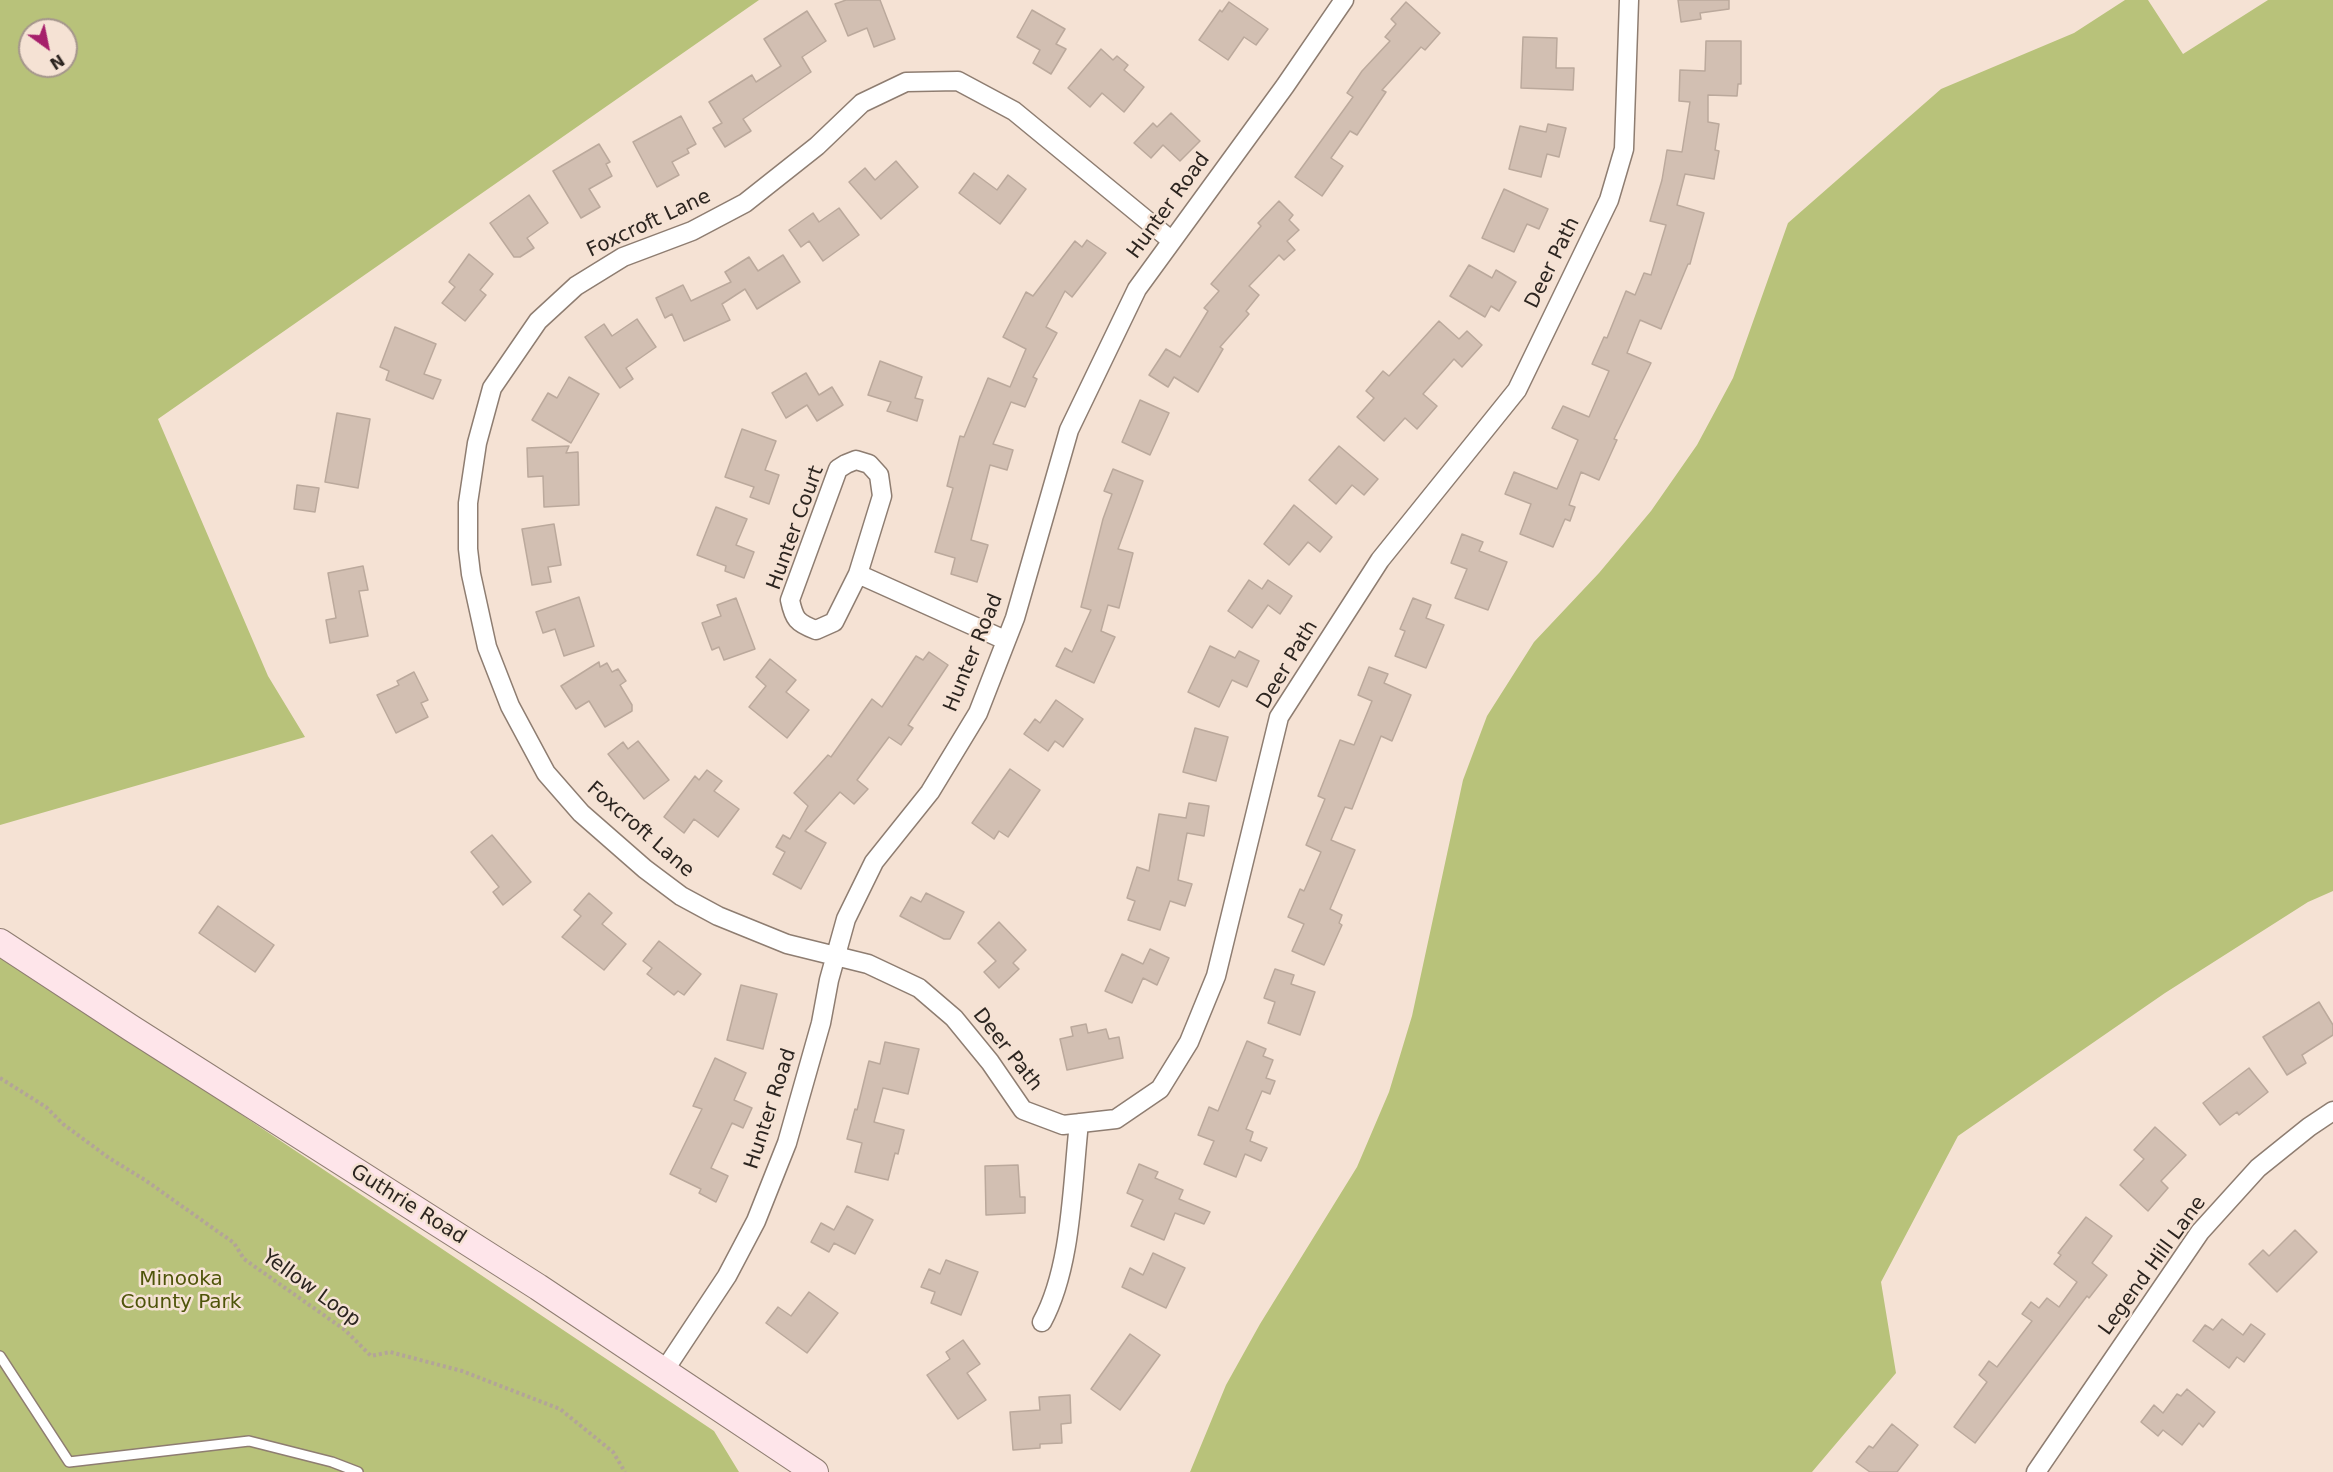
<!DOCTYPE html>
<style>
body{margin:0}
#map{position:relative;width:2333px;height:1472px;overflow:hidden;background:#f5e2d4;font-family:"DejaVu Sans",sans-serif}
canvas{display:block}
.north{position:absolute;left:18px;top:18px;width:60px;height:60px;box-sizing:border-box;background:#f5e2d4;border:2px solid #a5968c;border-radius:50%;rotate:147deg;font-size:16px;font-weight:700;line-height:24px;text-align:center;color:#2c2520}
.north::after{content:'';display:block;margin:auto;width:21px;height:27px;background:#a6206b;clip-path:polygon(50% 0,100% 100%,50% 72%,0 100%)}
</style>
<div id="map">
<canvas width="2333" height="1472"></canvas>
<div class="north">N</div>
</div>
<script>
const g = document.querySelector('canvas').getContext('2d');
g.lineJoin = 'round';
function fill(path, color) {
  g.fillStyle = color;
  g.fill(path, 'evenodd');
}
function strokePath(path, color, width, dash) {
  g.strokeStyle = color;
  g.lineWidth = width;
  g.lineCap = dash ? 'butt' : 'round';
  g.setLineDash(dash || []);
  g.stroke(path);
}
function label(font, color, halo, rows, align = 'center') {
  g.font = font + ' "DejaVu Sans",sans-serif';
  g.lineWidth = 5;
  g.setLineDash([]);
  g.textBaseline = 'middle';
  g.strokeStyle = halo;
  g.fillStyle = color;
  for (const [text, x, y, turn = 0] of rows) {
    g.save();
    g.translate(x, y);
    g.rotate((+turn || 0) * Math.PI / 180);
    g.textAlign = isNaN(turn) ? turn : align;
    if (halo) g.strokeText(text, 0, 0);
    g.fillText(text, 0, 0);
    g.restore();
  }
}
const green = new Path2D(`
 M0,0h759l-601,419 110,257 37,61 -305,88zM30,30h36v36h-36z
 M2125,0h23l35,54 85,-54h65v891l-25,11 -143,91 -207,143 -77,146 15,91 -84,99h-622l36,-87 34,-61 97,-157 32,-75 23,-76 51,-236 24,-64 47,-74 65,-69 52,-62 46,-66 36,-67 55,-155 153,-134 133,-56z
 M0,953l714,478 25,41h-739z`);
const building = new Path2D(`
 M846,0h34l15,39 -21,8 -7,-19 -19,8 -13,-32z
 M1678,0h51v9l-29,4 1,6 -20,3z
 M1229,2l39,27 -12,16 -12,-8 -16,23 -29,-20 21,-30 2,2z
 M1406,2l34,31 -15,17 -4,-3 -39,43 4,2 -29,43 -7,-4 -19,27 12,8 -21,30 -27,-19 58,-80 -6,-4 15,-22 28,-30 -5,-4 11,-13 -5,-5z
 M1032,10l33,19 -9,15 10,5 -15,25 -18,-11 7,-13 -23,-13z
 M807,11l19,30 -24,16 9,15 -68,47 8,12 -26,16 -12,-19 9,-5 -13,-21 43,-27 4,7 25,-16 -17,-27z
 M1523,37l34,1 -1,30h18l-1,22 -52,-2z
 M1706,41h35v43h-3l-1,12 -29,-1v27l11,2 -4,26 4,1 -5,28 -29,-5 -8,31 27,8 -14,51h-2l-27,65 -21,-9 -13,33 24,10 -37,76 3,1 -18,40 -18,-8 -12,33 6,2 -5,14 -5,-2 -12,28 -33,-13 11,-30 -26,-10 9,-22 43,17 21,-49 -26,-12 11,-22 26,11 20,-46 -17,-7 12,-27 3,1 19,-47 9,4 9,-22 7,2 15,-50 -16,-4 12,-41 5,-30 15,2 8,-50 -11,-1 1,-31 25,1z
 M1101,49l12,11 4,-4 11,9 -4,5 20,17 -20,25 -22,-19 -12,14 -22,-19z
 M1171,113l29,28 -20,20 -17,-16 -12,13 -17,-15 19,-20 4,4z
 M681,116l15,28 -9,5 2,4 -17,9 7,13 -22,12 -24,-45z
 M1548,124l18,4 -7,29 -12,-3 -6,23 -32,-8 11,-43 26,6z
 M599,144l11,18 -4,2 6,12 -23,13 11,18 -19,11 -28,-47z
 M896,161l22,26 -37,32 -32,-37 16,-14 10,12z
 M974,173l23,17 11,-15 18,14 -26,35 -41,-31z
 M1504,189l44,20 -9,20 -12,-5 -13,28 -32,-14z
 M529,195l19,28 -21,15 7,10 -14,9h-6l-24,-34z
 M1279,201l14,14 -4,5 10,10 -12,11 8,9 -11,10 -5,-5 -30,31 10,9 -13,16 3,3 -29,33 3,2 -25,43 -24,-15 -6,10 -19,-12 17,-26 14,8 28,-46 -4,-3 15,-17 -8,-7 50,-58 -3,-3z
 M839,208l20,27 -36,26 -14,-20 -8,6 -12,-17 24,-17 6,9z
 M1087,240l19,13 -34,44 -7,-6 -19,36 11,6 -24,44 4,2 -12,28 -14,-5 -18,42 20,6 -6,20 -17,-5 -19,75 17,5 -11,37 -26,-8 4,-16 -20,-6 18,-64 -6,-2 13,-50 4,1 24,-59 22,9 16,-38 -23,-12 23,-45 7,4 42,-55 7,6z
 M469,254l24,20 -13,16 6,5 -21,26 -23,-18 13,-16 -6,-5z
 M783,255l17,27 -43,27 -12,-20 -23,15 8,16 -46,21 -12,-27 -7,4 -9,-20 27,-13 8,16 40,-19 -6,-10 24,-15 9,14z
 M1469,265l23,13 4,-8 20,12 -17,29 -8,-5 -6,11 -35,-21z
 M637,319l19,28 -30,21 7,11 -13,9 -35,-51 19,-13 8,12z
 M1439,321l20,18 8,-8 15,14 -20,22 -8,-8 -31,35 14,12 -20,23 -12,-11 -21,23 -27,-24 17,-19 -8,-7 17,-20 6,5z
 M395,327l41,17 -12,30 17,6 -8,19 -47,-19 3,-9 -9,-4z
 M880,361l42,16 -7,21 8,2 -6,21 -30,-10 4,-9 -23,-7z
 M806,373l13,22 13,-8 11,18 -26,16 -10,-16 -21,13 -14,-25z
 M569,377l30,17 -28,49 -39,-23 16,-27 9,5z
 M1140,400l29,13 -19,42 -28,-13z
 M337,413l33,6 -12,69 -33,-6z
 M742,429l34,12 -11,29 14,5 -10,29 -19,-7 4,-10 -29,-10z
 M569,446l-3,7 12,-1 1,53 -35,2 -1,-31 -15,1 -1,-29z
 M1339,446l39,33 -14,16 -12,-10 -16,19 -27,-24z
 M1113,469l30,12 -25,68 15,4 -14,55 -11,-3 -7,26 14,6 -21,46 -38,-17 9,-18 7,4 19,-42 -10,-3 22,-88 9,-25 -8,-3z
 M297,485l22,3 -4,24 -21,-3z
 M1294,505l38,32 -12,15 -12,-10 -19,23 -25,-21z
 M716,507l31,12 -11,26 18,7 -10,26 -19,-7 1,-5 -29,-11z
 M554,524l7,41 -13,2 3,15 -19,3 -10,-56z
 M1462,534l21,8 -4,9 28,11 -19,48 -33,-12 12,-29 -16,-6z
 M363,566l5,24 -9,1 9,45 -38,7 -4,-23 10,-2 -8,-45z
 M1249,580l13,9 6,-9 24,16 -12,18 -12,-9 -16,23 -24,-17z
 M579,597l15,49 -30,10 -9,-27 -12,4 -7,-21z
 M736,598l19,51 -31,11 -5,-13 -7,3 -10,-27 19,-7 -4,-11z
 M1413,598l18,7 -5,13 18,7 -18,43 -31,-12 10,-25 -5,-2z
 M1210,646l25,12 4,-7 20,10 -12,26 -15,-7 -13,27 -31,-15z
 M929,652l19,13 -40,60 5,3 -12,17 -12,-8 -32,43 11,9 -14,15 -14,-12 -35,39 21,12 -25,46 -28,-15 12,-22 -9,-5 7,-12 7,4 18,-33 -14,-13 34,-38 3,2 41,-58 10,8 34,-51 7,4z
 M770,659l26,21 -10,12 23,18 -22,28 -38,-31 17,-21 -10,-9z
 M599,662l1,5 7,-4 5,9 6,-3 8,12 -6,4 12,20v6l-27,16 -16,-26 -13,8 -15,-23z
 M1369,667l19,7 -4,9 27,12 -19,46 -11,-5 -29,73 -7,-2 -14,33 24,10 -25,59 12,6 -3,8 3,2 -18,40 -32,-14 12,-27 -16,-7 12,-28 4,2 17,-39 -15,-7 19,-46 -7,-3 22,-56 14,5 18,-44 -14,-6z
 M414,672l14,28 -7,3 7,14 -32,16 -19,-38 22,-10 -2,-4z
 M1056,700l27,19 -20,28 -8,-6 -7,10 -24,-17 11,-15 5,4z
 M1195,728l33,9 -12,44 -33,-9z
 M638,741l31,39 -25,19 -36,-45 15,-12 5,7z
 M1010,769l30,21 -32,47 -9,-6 -5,8 -22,-16z
 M707,770l15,11 -8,10 25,18 -21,28 -24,-18 -10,14 -20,-16 31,-41 4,4z
 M1189,803l20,3 -5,30 -17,-3 -9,47 14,4 -7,22 -15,-5 -10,29 -32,-10 7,-19 -8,-3 10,-31 12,4 10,-57 27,4z
 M492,835l39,47 -28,23 -10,-13 6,-5 -28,-35z
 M589,893l23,20 -10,11 24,20 -22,26 -42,-33 19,-21 -7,-6z
 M926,893l38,19 -14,27h-6l-44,-23 11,-19 10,5z
 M218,906l56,39 -19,27 -56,-39z
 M999,922l27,28 -13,13 6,6 -20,19 -15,-16 12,-11 -18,-18z
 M659,941l42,33 -17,21 -6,-4 -4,4 -27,-21 5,-6 -9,-7z
 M1150,949l19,9 -12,27 -14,-7 -11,25 -27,-12 17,-37 21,10z
 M1275,969l19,6 -3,9 24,8 -15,43 -32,-12 7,-21 -11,-4z
 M741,985l36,9 -14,55 -36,-9z
 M2319,1002l14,23v10l-31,20 4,8 -19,12 -24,-38z
 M1086,1024l2,9 18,-4 3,10 10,-2 4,21 -56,12 -7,-31 13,-3 -2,-9z
 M1247,1041l19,8 -3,7 10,4 -7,18 9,3 -5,13 -8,-3 -16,38 7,3 -3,9 17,7 -6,13 -16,-7 -9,23 -32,-13 10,-23 -16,-6 11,-28 9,4z
 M885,1042l34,7 -11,45 -25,-6 -9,34 30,8 -6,24 -3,-1 -7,27 -33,-8 7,-29 -15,-4 8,-30 2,1 12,-49 11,3z
 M715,1058l31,15 -12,27 18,8 -9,20 -11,-5 -21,45 17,8 -12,26 -17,-9 2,-4 -31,-15 32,-65 -9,-3z
 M2249,1068l19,24 -29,23 -2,-3 -17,13 -17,-22z
 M2155,1127l31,28 -25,26 7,7 -20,23 -28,-26 24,-26 -10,-9z
 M1139,1164l19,8 -3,6 28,12 -4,9 31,13 -6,12 -29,-11 -11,27 -33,-14 12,-26 -16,-7z
 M1018,1165l2,32h5v16l-39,2 -1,-49z
 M847,1206l26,14 -18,34 -21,-11 -5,9 -18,-10 10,-19 13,7z
 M2086,1217l26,19 -20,27 15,12 -18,23 -2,-2 -112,147 -21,-16 33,-45 -8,-7 10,-14 8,6 35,-46 -10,-7 9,-12 8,6 8,-10 12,9 18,-25 -23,-18 7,-9 -3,-2z
 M2295,1230l22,22 -40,40 -28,-28 14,-14 6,6z
 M1153,1253l32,15 -19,40 -44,-21 8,-19 13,7z
 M946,1260l32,12 -17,43 -30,-12 4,-11 -14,-5 8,-18 11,5z
 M809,1292l29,21 -31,40 -41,-30 12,-16 13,9z
 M2222,1319l21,16 8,-11 14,10 -21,28 -7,-5 -8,11 -36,-27 12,-16 8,5z
 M1130,1334l30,21 -40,55 -29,-21z
 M963,1340l17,24 -13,9 19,27 -28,19 -31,-44 23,-16 -4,-7z
 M2187,1389l28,23 -12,15 -4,-4 -17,22 -19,-15 -5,6 -17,-14 13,-17 9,8 14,-19 4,2z
 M1070,1395l1,28 -10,1 1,19 -22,1v4l-27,2 -3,-38 30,-2 -1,-13z
 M1892,1424l26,21 -21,27h-27l-14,-10 13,-16 4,2z`);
const path = new Path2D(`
 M0,1078l46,29 17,17 46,34 36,22 89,63 10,16 101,71 26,26 19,-4 72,19 98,38 53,43 12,20`);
const lane = new Path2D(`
 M0,1356l69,106 180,-21 83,21 26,10`);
const street = new Path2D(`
 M1172,241l-158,-130 -56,-30 -52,1 -44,21 -45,43 -72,57 -53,28 -69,26 -47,29 -38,35 -46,67 -15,55 -9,60v46l3,25 16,73 23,59 36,67 35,40 64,56 36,27 37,20 69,28 81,20 51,24 35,30 36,44 33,48 40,15 53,-6 44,-30 29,-47 27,-66 63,-259 101,-157 137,-170 92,-190 15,-51 5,-149
 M856,460l13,4 10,11 3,21 -24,78 -24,48 -18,8c-19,-7 -22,-11 -26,-30l48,-131 8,-5z
 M858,574l147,66
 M1042,1322c30,-55 30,-137 37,-199
 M664,1371l63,-95 29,-55 31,-78 34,-120 8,-43 17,-61 28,-57 56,-70 48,-79 37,-95 54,-188 68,-141 148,-203 59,-86
 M2036,1472l164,-240 58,-64 51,-41 24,-16`);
const secondary = new Path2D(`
 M0,942l131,86 407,259 277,185`);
const streetNames = [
 ["Hunter Road",1169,206,-54],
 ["Foxcroft Lane",649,224,-25],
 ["Deer Path",1553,263,-64],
 ["Hunter Court",796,528,-70],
 ["Hunter Road",974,653,-68],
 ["Deer Path",1288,665,-59],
 ["Foxcroft Lane",640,830,41],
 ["Deer Path",1007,1050,52],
 ["Hunter Road",771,1109,-72],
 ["Guthrie Road",408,1205,32],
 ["Legend Hill Lane",2153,1266,-54],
 ["Yellow Loop",311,1289,36]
];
const parkNames = [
 ["Minooka",181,1280],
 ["County Park",181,1303]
];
fill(green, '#b8c27a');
fill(building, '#d2bfb2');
strokePath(building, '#bba99c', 1.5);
strokePath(lane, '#8e7d71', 12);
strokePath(street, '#8e7d71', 21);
strokePath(secondary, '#8e7d71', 28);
strokePath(path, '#b3a499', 4, [3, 3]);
strokePath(lane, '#fff', 9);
strokePath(street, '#fff', 18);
strokePath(secondary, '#fee5ea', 26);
label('20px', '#2c2520', '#f5e2d4', streetNames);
label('20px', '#4e5409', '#f5e2d4', parkNames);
</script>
